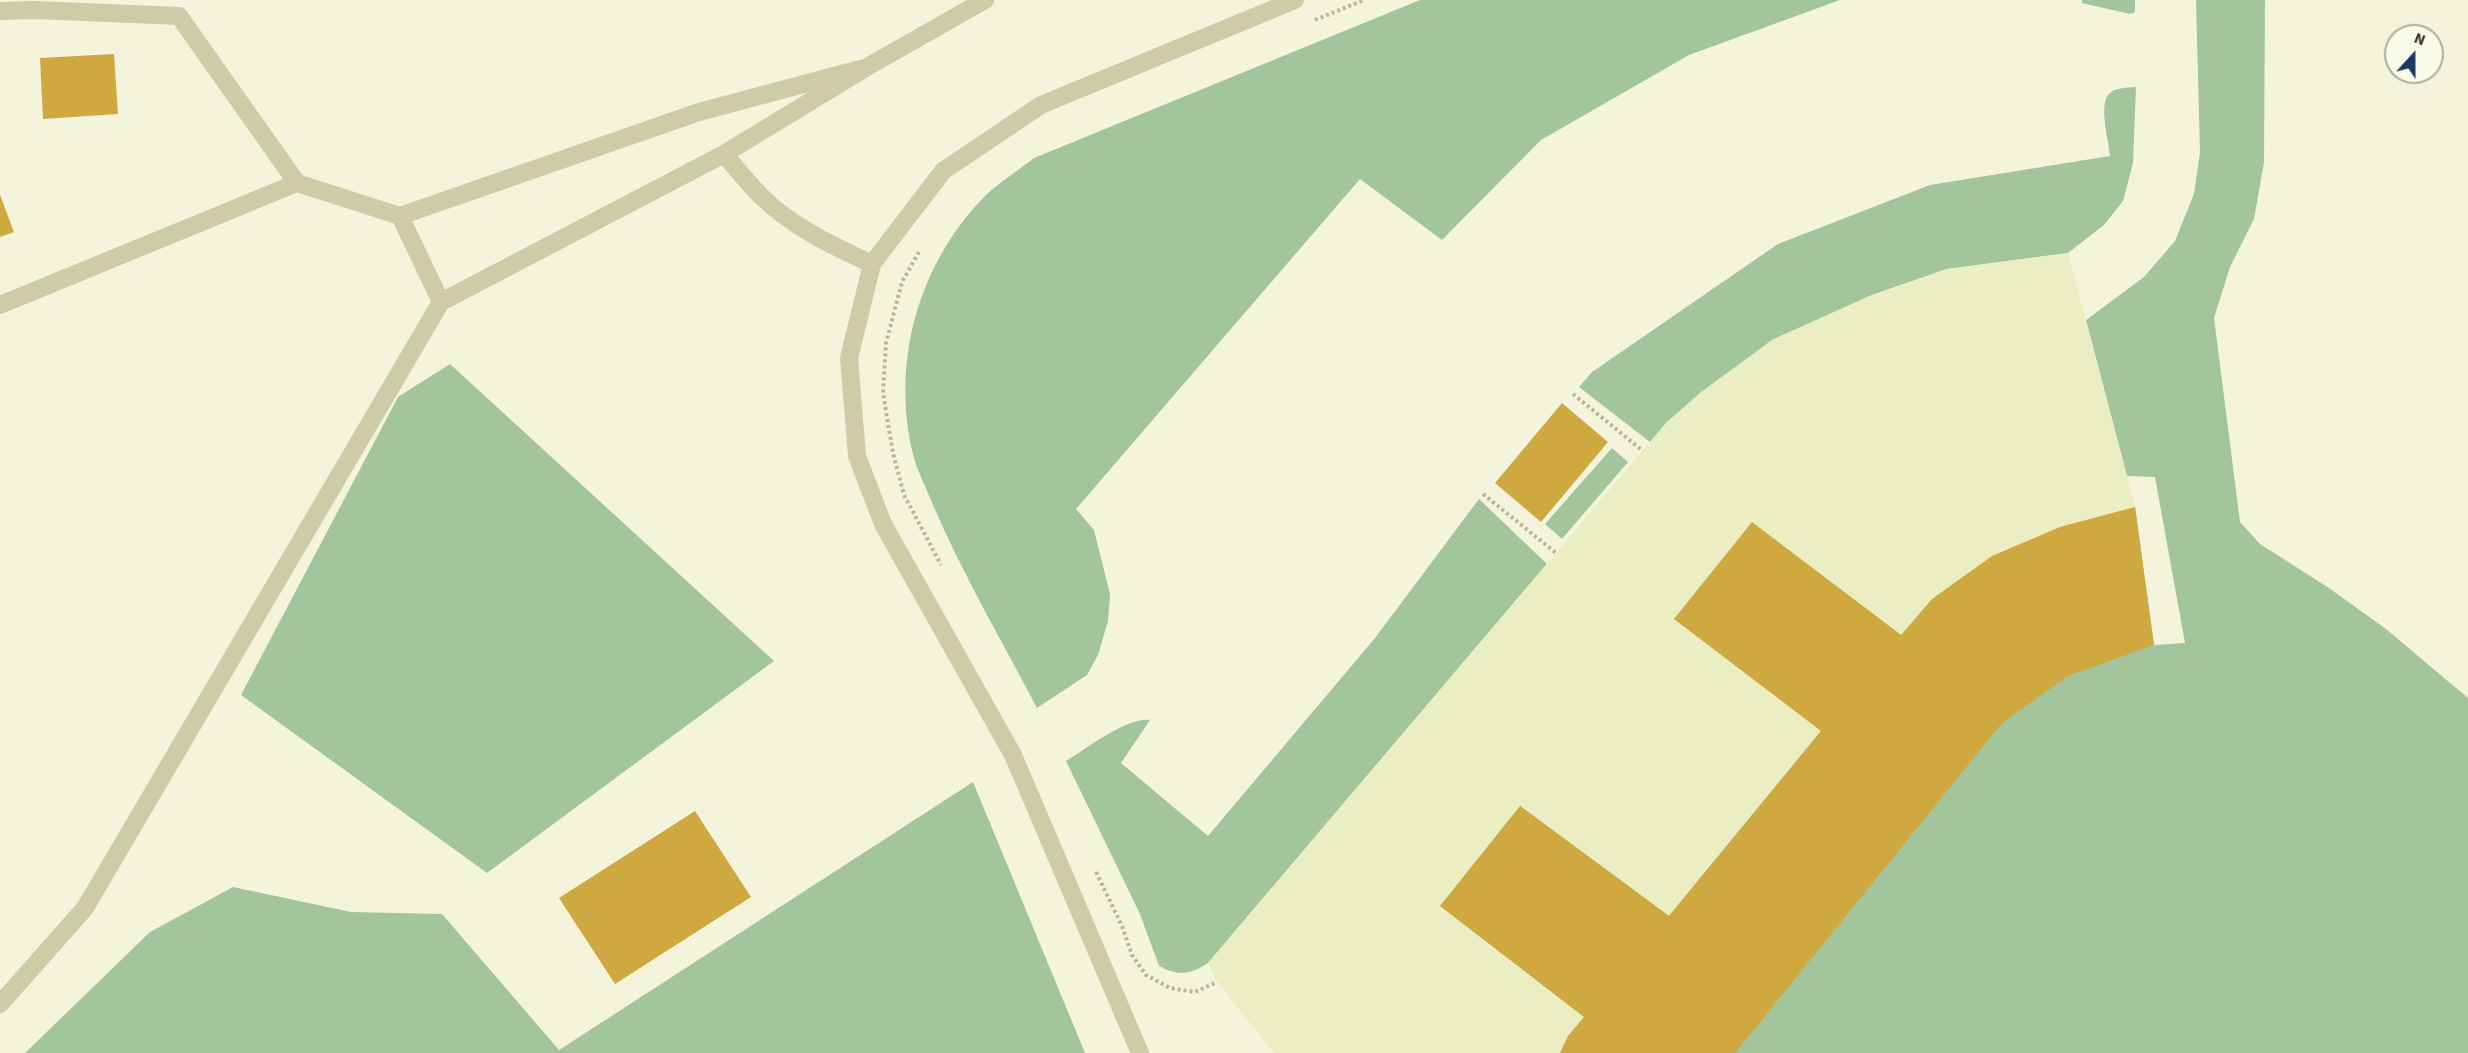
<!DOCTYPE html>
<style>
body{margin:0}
#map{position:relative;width:2468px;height:1053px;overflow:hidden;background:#f4f4dd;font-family:"Source Sans 3",sans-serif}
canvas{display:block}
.north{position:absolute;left:2384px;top:24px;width:60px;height:60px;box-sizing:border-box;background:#fbfbea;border:2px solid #aeac9c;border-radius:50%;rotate:21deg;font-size:16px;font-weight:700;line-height:24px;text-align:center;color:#3a3628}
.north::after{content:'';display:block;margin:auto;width:21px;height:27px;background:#1a395f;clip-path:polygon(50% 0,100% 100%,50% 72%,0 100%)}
</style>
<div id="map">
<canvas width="2468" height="1053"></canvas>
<div class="north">N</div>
</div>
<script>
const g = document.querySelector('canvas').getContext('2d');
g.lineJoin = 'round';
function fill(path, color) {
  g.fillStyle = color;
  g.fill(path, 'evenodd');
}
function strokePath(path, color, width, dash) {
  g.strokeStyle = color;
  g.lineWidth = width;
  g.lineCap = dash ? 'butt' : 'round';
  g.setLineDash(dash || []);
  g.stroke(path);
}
const green = new Path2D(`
 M1420,0h420l-151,55 -148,85 -99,100 -82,-61 -284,330 18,21 16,64 -2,27 -10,34 -11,20 -50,33c-35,-67 -74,-133 -104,-203 -6,-16 -16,-34 -20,-51 -22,-92 5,-189 71,-257 14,-14 34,-26 50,-39z
 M2082,0h53v12l-5,2 -48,-11z
 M2196,0h69l-1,162 -10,57 -24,48 -16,51 26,204 20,22 69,44 57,41 82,69v355h-908l8,-17 16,-19 -144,-111 80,-100 301,-76 -147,-111 78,-97 308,5 75,-20 19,138 31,-2 -30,-166 -28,-1 -41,-156 58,-43 31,-36 19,-47 6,-42z
 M2136,87l-3,76 -10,38 -19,24 -36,28 -121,16 -75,26 -100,45 -105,82 -17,20 -71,-55 13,-15 186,-128 152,-59 180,-29c-1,-14 -11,-50 -2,-61 6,-8 19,-7 28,-8z
 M450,364l324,297 -287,212 -246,-178 157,-298z
 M1612,448l16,14 -66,77 -17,-15z
 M1479,499l68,65 -339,399c-18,12 -30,13 -49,3l-19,-52 -74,-153c20,-12 61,-44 84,-41l-29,43 87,73 167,-198z
 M973,782l112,271h-1060l125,-121 83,-45 118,25 91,2 117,136z`);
const plaza = new Path2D(`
 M2068,253l67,254 -75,20 -159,108 -149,-112 -78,96 147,112 -152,185 -149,-110 -80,100 144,111 -16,19 -8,17h-286l-57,-71 -9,-19 459,-541 34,-30 71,-52 100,-45 75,-26z`);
const building = new Path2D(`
 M114,54l4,60 -75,5 -3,-61z
 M0,195l14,37 -14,5z
 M1562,403l46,39 -67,80 -46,-39z
 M2135,507l19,138 -86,31 -66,47 -267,330h-175l8,-17 16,-19 -144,-111 80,-100 149,110 152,-185 -147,-112 78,-97 149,113 31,-36 60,-43 68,-29z
 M695,811l56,86 -136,87 -56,-86z`);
const path = new Path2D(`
 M1315,20l49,-20
 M919,252l-17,30 -16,61 -3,50 10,60 11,42 37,70
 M1573,394l70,57
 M1483,494l73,59
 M1096,872l26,54 10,29 14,20 24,13 25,4 22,-10`);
const lane = new Path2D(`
 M0,11l34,-1 145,6 118,167 -297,122
 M297,183l103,33 299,-104 161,-43`);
const street = new Path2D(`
 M724,154c12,14 24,29 37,42 31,31 72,50 111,68
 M400,216l41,86
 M0,1004l85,-96 356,-606 283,-148 143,-87 118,-67
 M1140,1053l-127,-298 -130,-231 -26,-68 -8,-98 23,-94 71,-93 98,-66 254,-105`);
fill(green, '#a3c59b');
fill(plaza, '#ebeec3');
fill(building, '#cfa940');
strokePath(path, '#bab791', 4, [3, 3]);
strokePath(lane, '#cecca7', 18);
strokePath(street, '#cecca7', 18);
</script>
